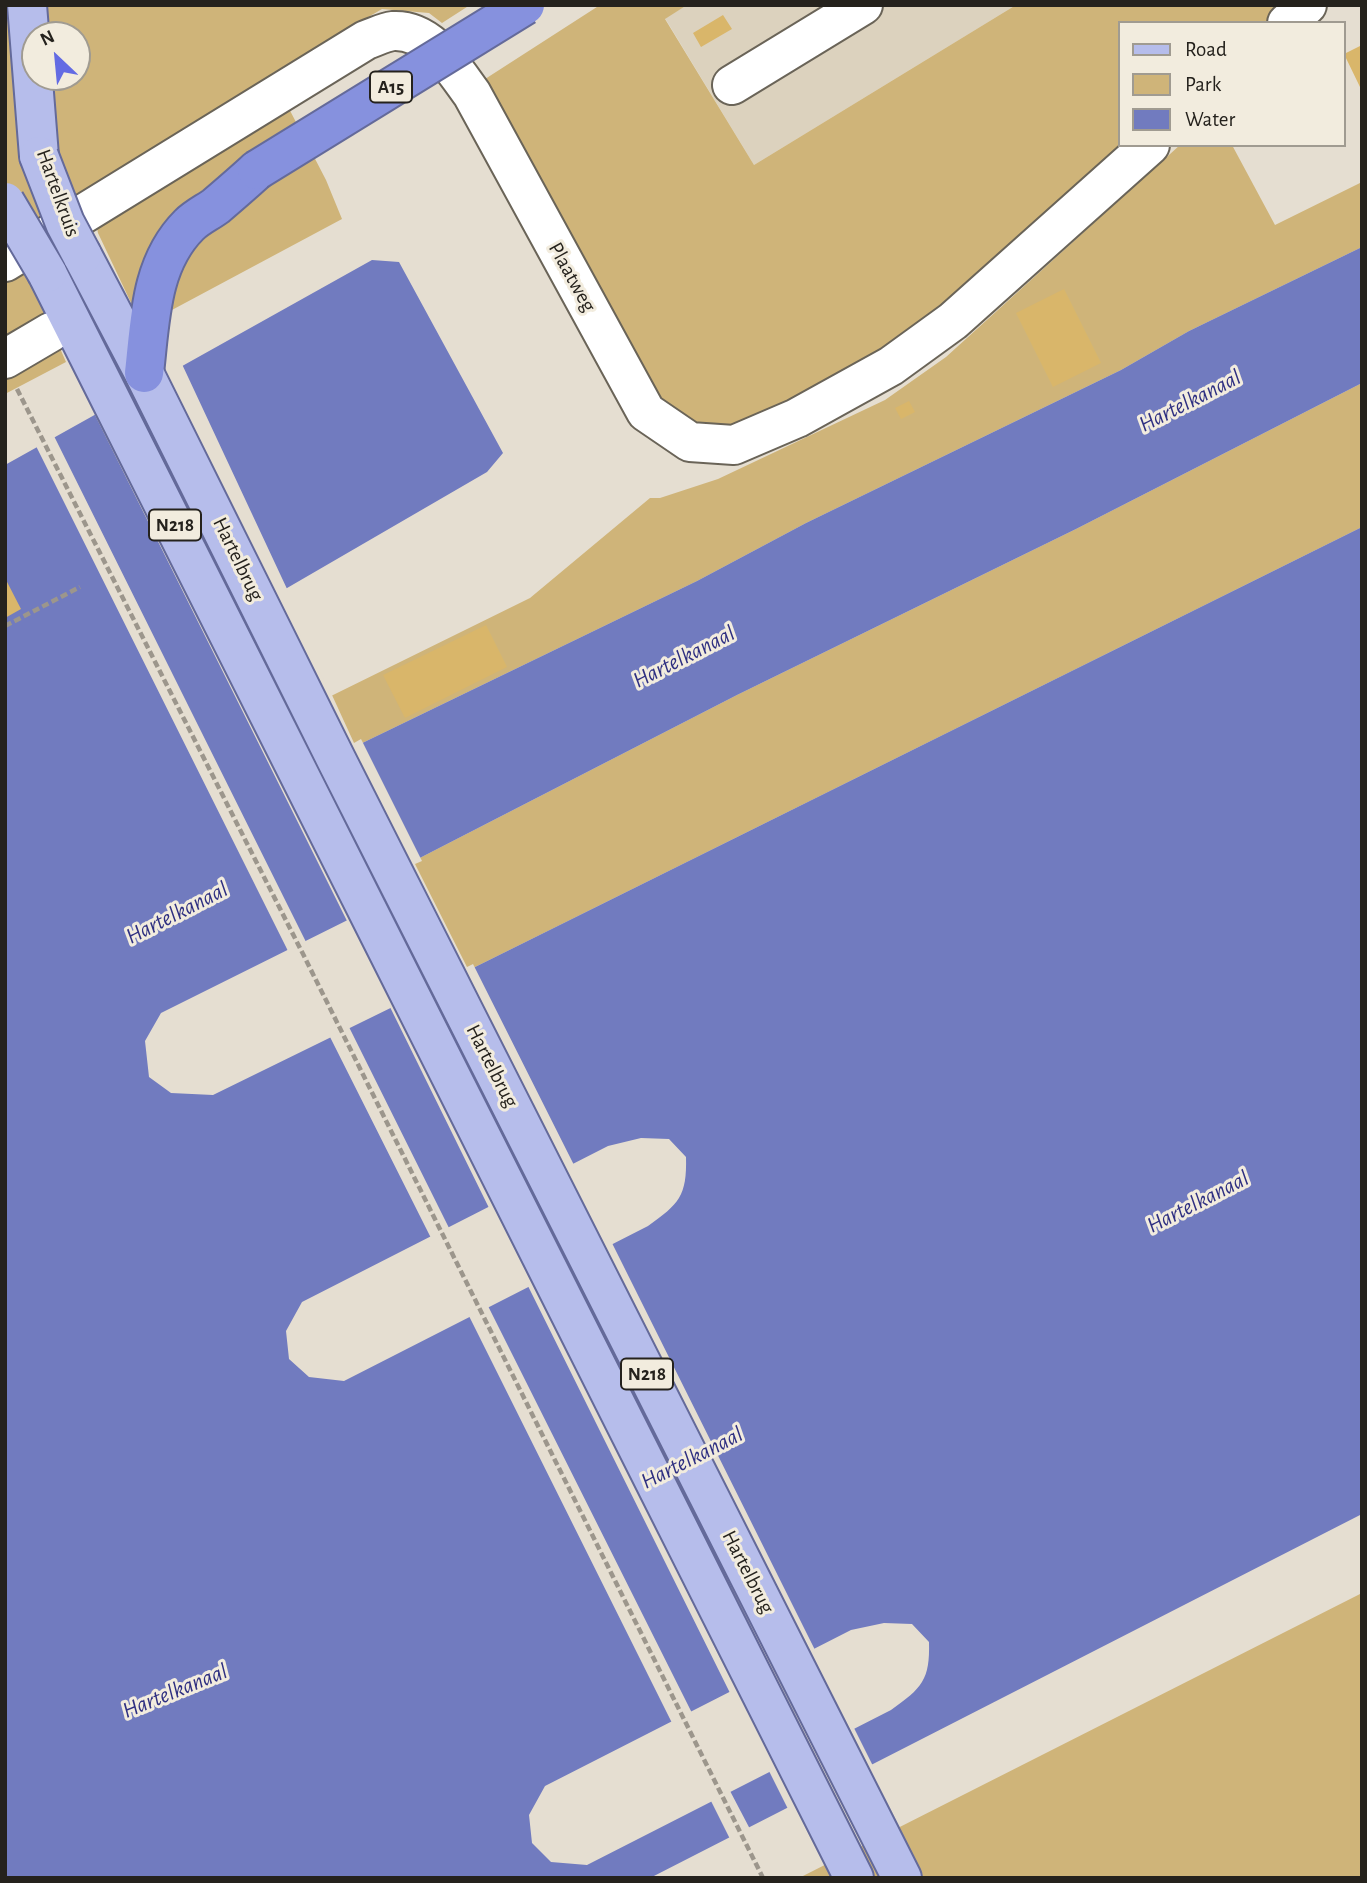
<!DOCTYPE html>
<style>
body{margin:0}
#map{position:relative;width:1367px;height:1883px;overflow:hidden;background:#e5ded1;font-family:"Alegreya Sans",sans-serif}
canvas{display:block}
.frame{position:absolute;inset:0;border:7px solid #25221d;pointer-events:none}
.legend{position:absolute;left:1118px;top:21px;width:228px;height:126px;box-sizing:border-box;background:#f2ecde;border:2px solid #a09b91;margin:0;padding:9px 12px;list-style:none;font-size:21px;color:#25221d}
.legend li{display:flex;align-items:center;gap:14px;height:35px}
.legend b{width:35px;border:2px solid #a09b91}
.north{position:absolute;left:21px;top:21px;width:70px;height:70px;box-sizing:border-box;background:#f2ecde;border:2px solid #a09b91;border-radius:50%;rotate:334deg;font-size:19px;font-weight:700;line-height:28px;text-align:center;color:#25221d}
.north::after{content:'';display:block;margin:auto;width:24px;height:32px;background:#636be3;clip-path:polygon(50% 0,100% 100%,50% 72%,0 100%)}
</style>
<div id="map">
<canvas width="1367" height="1883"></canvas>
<div class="frame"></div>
<ul class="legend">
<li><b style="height:9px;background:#b6bdeb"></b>Road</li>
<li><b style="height:19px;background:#cfb479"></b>Park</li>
<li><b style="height:19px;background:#717bbf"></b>Water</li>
</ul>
<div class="north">N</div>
</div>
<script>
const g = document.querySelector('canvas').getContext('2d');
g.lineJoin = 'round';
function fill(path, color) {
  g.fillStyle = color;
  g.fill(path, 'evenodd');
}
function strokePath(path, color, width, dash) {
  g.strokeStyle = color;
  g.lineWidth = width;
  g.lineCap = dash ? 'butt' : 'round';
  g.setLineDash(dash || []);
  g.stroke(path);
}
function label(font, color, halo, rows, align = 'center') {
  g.font = font + ' "Alegreya Sans",sans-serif';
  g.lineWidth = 6;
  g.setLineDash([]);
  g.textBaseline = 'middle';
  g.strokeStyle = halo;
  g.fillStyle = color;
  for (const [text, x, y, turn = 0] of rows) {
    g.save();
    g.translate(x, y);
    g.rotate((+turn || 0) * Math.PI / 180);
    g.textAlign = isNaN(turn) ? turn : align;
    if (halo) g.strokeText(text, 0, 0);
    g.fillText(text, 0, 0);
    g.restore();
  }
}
const built = new Path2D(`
 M687,5h329l-262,160 -89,-147z`);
const green = new Path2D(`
 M5,5h465l-28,18 -13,-10 -47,-4 -111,65 55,106 16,39 -200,107 -44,-93 -9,-44 -84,49zM35,35h42v42h-42z
 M600,5h87l-22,14 89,146 262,-160h268l-19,18h-145v122h10l-246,209 -147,78 -36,-1 -49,-35 -170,-315z
 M1180,145h52l43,80 87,-43v65l-173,84 -68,39 -315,153 -109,58 -345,167 -23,-51 201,-99 120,-100h10l58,-19 167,-79 61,-43z
 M5,245l28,42 33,75 -61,32z
 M1362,383v144l-897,445 -55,-109 327,-168 339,-166z
 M1362,1593v285h-563z`);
const water = new Path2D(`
 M1362,247v136l-286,146 -339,166 -327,168 55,109 897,-445v987l-712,364h-645v-1413l367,-205 27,2 104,191 -16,19 -212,123 77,153 345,-167 109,-58 315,-153 68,-39zM420,884l44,88 -251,123 -42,-2 -22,-16 -4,-36 16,-28zM641,1138l28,1 17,18c1,39 -7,47 -38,69l-304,155 -35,-4 -20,-18 -3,-28 16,-29 306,-156zM884,1623l28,1 17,18c1,38 -7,46 -38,68l-304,155 -36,-3 -19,-19 -3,-28 16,-29 306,-156z`);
const pier = new Path2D(`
 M181,362l107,229 -9,5 53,99 22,48 7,-4 61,122 -7,3 52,103 6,-3 102,203 -85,43 -101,-205 71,-35 -42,-82 -70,35 -255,-512z
 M53,434l254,510 -18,9 -254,-509z
 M348,1025l102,205 -18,10 -103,-205z
 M611,1241l205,411 -85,43 -204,-411z
 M487,1304l206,411 -20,10 -205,-411z
 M853,1726l21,42 -85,43 -21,-42z
 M729,1789l22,42 -20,10 -21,-42z`);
const building = new Path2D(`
 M723,15l9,14 -31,18 -8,-14z
 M1362,45v41l-2,1 -16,-33z
 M1064,289l37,74 -48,24 -37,-74z
 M909,401l6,11 -14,7 -6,-11z
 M5,578l16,31 -16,9z
 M486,625l21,42 -102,51 -22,-43z`);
const path = new Path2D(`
 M17,389l288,569 458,920
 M5,626l75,-39`);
const minor = new Path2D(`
 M1287,23l20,-18
 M732,85l131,-80
 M5,262l361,-222c9,-3 18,-8 27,-9 37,-2 59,36 79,63l174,318 44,30 44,3 63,-27 94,-52 62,-45 197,-176
 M5,359l46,-27`);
const major = new Path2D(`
 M27,5l12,151
 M82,255l62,118 192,386 566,1119
 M47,273l807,1605`);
const highway = new Path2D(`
 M144,373c6,-52 6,-109 45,-148 8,-8 19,-13 27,-19 14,-12 28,-24 41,-36`);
const majorBridge = new Path2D(`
 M39,156l26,67 17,32
 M5,202l42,71`);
const highwayBridge = new Path2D(`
 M257,170l268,-165`);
const shields = [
 [391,87,42],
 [175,525,52],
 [647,1374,52]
];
const shieldNames = [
 ["A15",391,87],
 ["N218",175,525],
 ["N218",647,1374]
];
const streetNames = [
 ["Hartelkruis",58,193,70],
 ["Plaatweg",572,277,61],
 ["Hartelbrug",238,559,64],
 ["Hartelbrug",492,1066,63],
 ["Hartelbrug",748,1572,63]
];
const waterNames = [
 ["Hartelkanaal",1190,401,-27],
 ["Hartelkanaal",684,657,-27],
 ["Hartelkanaal",177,913,-27],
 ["Hartelkanaal",1198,1202,-27],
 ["Hartelkanaal",692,1458,-27],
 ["Hartelkanaal",175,1691,-22]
];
fill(built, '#dcd2be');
fill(green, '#cfb479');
fill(water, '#717bbf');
fill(pier, '#e5ded1');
fill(building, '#d9b66a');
strokePath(minor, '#6a6458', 42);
strokePath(major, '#646a9a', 42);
strokePath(highway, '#646a9a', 42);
strokePath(path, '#9c968c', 4.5, [7, 3.5]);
strokePath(minor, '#fff', 38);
strokePath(major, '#b6bdeb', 38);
strokePath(highway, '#8691de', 38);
strokePath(majorBridge, '#646a9a', 42, []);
strokePath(highwayBridge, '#646a9a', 42, []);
strokePath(majorBridge, '#b6bdeb', 38);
strokePath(highwayBridge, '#8691de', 38);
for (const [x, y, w] of shields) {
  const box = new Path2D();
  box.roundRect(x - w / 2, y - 15.5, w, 31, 5);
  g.fillStyle = '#f2ecde';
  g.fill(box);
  strokePath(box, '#25221d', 2);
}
label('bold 19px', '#25221d', null, shieldNames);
label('21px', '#25221d', '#f2ecde', streetNames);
label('italic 23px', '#2e2f81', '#f2ecde', waterNames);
</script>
